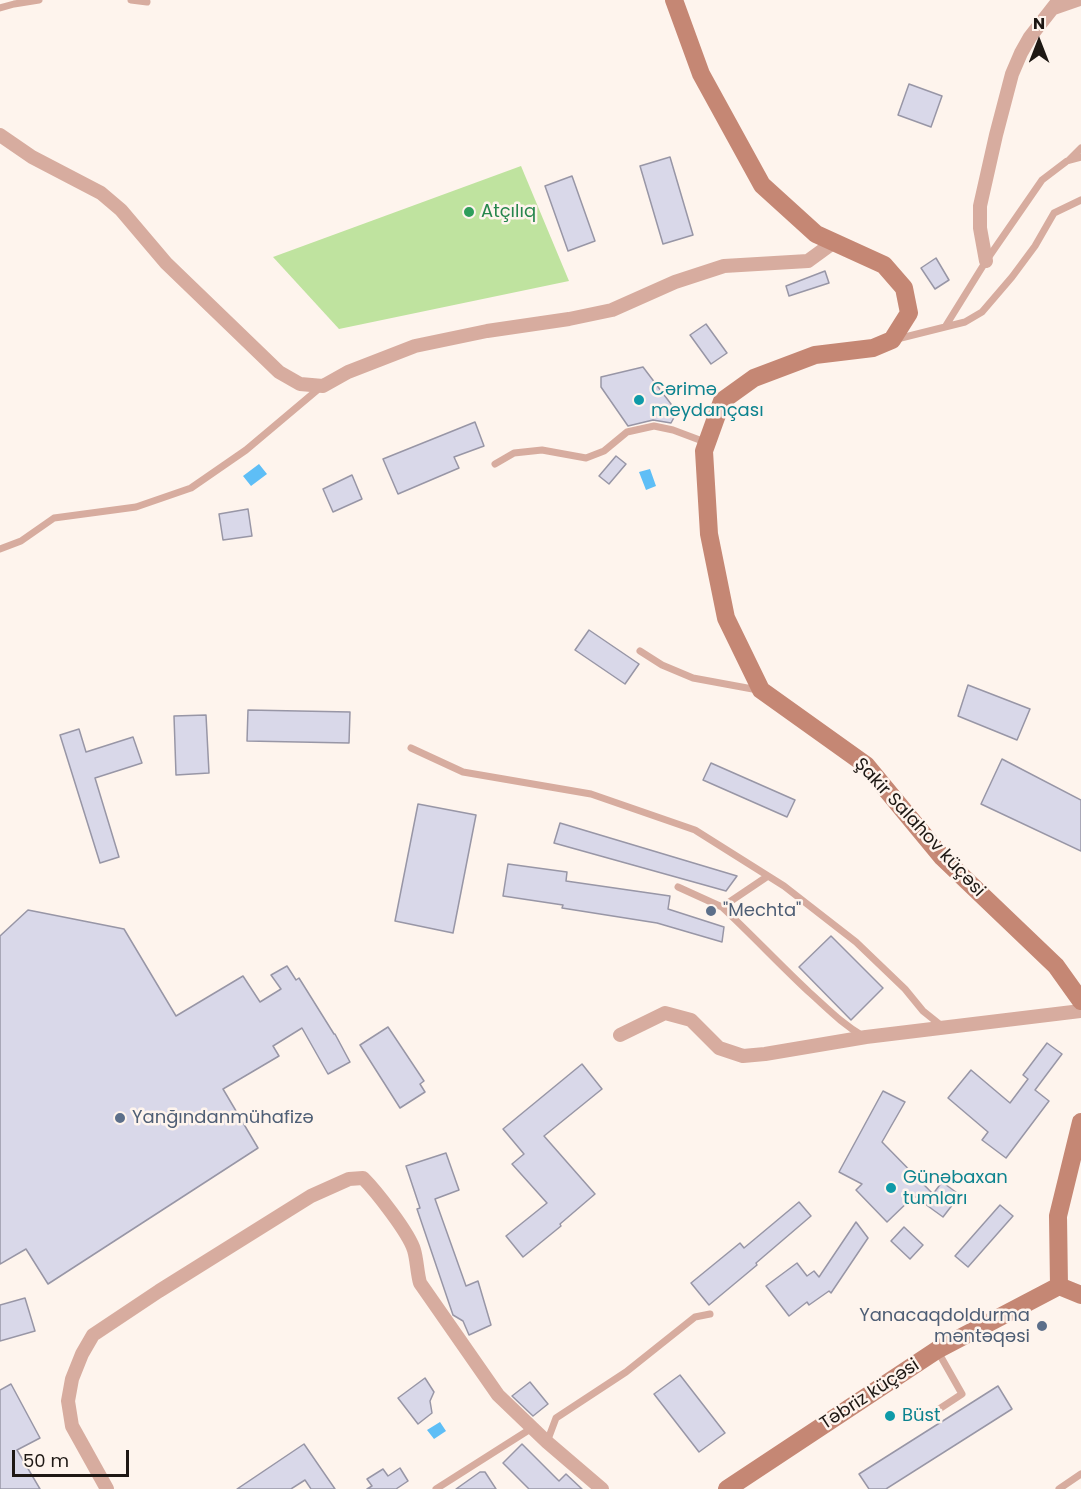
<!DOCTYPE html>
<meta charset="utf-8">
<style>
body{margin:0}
#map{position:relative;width:1081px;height:1489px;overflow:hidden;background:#fef4ed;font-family:Poppins,sans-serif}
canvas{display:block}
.north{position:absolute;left:1009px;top:12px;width:60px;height:60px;-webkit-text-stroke:4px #fef4ed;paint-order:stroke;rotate:0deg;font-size:16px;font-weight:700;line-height:24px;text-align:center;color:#1e1814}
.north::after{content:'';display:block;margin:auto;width:21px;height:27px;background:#1e1814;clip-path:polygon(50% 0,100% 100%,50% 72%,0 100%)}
.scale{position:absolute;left:12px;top:1450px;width:117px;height:27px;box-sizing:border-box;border:3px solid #1e1814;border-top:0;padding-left:8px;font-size:18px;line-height:21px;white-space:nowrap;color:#1e1814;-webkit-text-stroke:4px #fef4ed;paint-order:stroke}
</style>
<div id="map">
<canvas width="1081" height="1489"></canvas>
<div class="north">N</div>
<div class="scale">50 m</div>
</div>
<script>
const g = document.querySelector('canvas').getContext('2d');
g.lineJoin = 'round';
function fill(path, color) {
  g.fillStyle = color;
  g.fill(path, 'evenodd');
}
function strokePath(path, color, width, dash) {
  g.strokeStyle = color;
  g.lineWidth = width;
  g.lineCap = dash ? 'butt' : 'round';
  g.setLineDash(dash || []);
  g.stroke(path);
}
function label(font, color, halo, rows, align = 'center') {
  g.font = font + ' Poppins,sans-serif';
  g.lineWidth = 5;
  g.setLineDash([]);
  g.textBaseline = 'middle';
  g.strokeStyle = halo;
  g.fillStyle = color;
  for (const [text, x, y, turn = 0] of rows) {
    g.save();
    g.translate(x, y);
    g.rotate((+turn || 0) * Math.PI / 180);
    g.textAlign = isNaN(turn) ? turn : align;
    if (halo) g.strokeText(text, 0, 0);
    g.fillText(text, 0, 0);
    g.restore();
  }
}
const green = new Path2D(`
 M521,166l48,115 -230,48 -66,-72z`);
const water = new Path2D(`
 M259,464l8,10 -16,12 -8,-10z
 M650,469l6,17 -10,4 -7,-18z
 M440,1422l6,9 -12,8 -7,-9z`);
const building = new Path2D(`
 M909,84l33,12 -11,31 -33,-12z
 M670,157l23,78 -30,9 -23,-78z
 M572,176l23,65 -27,10 -23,-65z
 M936,258l13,22 -14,9 -14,-21z
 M825,271l4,12 -40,13 -3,-10z
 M706,324l21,29 -16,11 -21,-29z
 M643,367l34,45 -6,11 -18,-3 -25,6 -27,-39v-10z
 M475,422l9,24 -30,11 5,11 -61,26 -15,-35z
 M616,456l10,8 -17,20 -10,-8z
 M352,475l10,24 -29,13 -10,-23z
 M248,509l4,27 -29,4 -4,-26z
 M589,630l50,34 -14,20 -50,-34z
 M968,685l62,24 -13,31 -59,-24z
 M248,710l102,2 -1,31 -102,-2z
 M206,715l3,58 -33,2 -2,-59z
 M79,729l7,23 47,-15 9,26 -47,15 24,79 -19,6 -40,-128z
 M1002,759l79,41v51l-100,-47z
 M711,763l84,37 -8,17 -84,-37z
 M418,804l58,11 -23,118 -58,-12z
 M560,823l177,53 -11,15 -172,-48z
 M508,864l59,8 -1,9 104,15 -2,13 56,18 -2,15 -65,-19 -95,-15 1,-3 -60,-9z
 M28,910l96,19 52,87 67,-40 17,26 21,-13 -10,-14 16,-9 9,14 3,-2 35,56h1l15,28 -22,12 -26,-46 -29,18 6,10 -56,33 35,59 -210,136 -22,-35 -26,15v-328z
 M831,936l52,52 -32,32 -52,-53z
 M388,1027l36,54 -4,3 5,8 -25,16 -40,-63z
 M1047,1043l15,11 -27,36 14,11 -43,57 -24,-18 6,-8 -40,-34 23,-28 39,33 18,-24 -5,-4z
 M582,1064l20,25 -58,47 51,58 -35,30 1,2 -38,31 -17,-21 41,-33 -35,-39 12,-10 -21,-25z
 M883,1091l22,11 -23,40 51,52 9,-12 18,13 -17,22 -29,-21 -27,26 -31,-32 6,-6 -23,-12z
 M446,1153l13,37 -24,9 31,87 12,-5 13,44 -22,10 -6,-14 -10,-6 -36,-106 3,-1 -14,-42z
 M799,1202l12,14 -55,47 1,2 -48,40 -18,-22 49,-40 4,5z
 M1000,1205l13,11 -45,51 -13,-11z
 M856,1222l12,16 -37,55 -2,-2 -20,14 -2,-3 -18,14 -23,-30 31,-23 10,13 7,-5 5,6z
 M904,1227l19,18 -13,14 -19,-18z
 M25,1298l10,33 -35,10v-36z
 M680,1375l45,58 -26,19 -45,-58z
 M425,1378l9,14 -4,9 2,12 -14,11 -20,-26z
 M530,1382l18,22 -15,12 -21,-20z
 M11,1384l29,54 -23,12 23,39h-40v-99z
 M998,1386l14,23 -126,80h-17l-10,-15z
 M304,1444l31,45h-24l-6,-9 -14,9h-54z
 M522,1444l37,37 7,-7 16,15h-53l-26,-26z
 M400,1468l8,13 -12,8h-29l5,-3 -5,-7 16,-10 5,7z
 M480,1472h5l11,17h-40z`);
const lane = new Path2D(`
 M131,0l16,2
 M0,8l14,-4 25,-4
 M1069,160l12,-12
 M945,327l20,-5 17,-10 30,-35 23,-31 19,-33 27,-13
 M897,339l48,-12 41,-66 56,-81 25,-19 14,-4
 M495,464l19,-11 28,-3 44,8 18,-7 23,-19 27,-6 19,4 32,12
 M0,549l21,-8 33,-23 82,-11 55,-19 55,-38 76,-64
 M640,651l22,14 31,13 65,12
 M411,748l52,24 128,22 104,36 89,56 72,56 49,47 18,22 20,16
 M678,887l44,20 46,-31
 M722,907c30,28 57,57 87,85 18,16 33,32 54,44
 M927,1417l35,-23 -25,-44
 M547,1442l9,-24 70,-46 69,-55 15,-3
 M436,1489l96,-61
 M1059,1489l22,-15`);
const street = new Path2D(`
 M1054,8l23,-8
 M0,135l32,22 69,36 20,17 45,53 113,109 21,12 23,2 25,-14 67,-26 72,-15 82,-12 43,-9 63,-28 49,-16 84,-5 26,-19
 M986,261l-6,-33v-22l16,-71 16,-61 9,-21 9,-16 29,-37
 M620,1035l45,-22 26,7 28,28 24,8 22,-2 101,-17 215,-26
 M107,1489l-35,-63 -4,-25 4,-22 10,-25 11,-19 66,-44 152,-95 38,-17 14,-1c13,13 46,55 51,72 3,10 3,22 6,33l78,112 49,47 55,47`);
const secondary = new Path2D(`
 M674,0l27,74 61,111 54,49 68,31 20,23 5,25 -17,27 -19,8 -58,7 -61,23 -32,23 -18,50 5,83 17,84 35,72 105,75 76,92 114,109 25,35
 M1059,1286l-1,-70 23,-94
 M1059,1286l22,9
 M727,1489l210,-139 122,-64`);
const markers = [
 [469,212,6,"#2e9e5b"],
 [639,400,6,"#0f9aa8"],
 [711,911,6,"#5c6f8a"],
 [120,1118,6,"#5c6f8a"],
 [891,1188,6,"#0f9aa8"],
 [1042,1326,6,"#5c6f8a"],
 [890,1416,6,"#0f9aa8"]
];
const leisureNames = [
 ["Atçılıq",481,212]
];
const cultureNames = [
 ["Cərimə",651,390],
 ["meydançası",651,411],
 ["Günəbaxan",903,1178],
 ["tumları",903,1199],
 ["Büst",902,1416]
];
const streetNames = [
 ["Şakir Salahov küçəsi",919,828,47],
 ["Təbriz küçəsi",870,1395,-33]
];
const serviceNames = [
 ["\"Mechta\"",723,911],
 ["Yanğındanmühafizə",132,1118],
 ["Yanacaqdoldurma",1030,1316,"right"],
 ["məntəqəsi",1030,1337,"right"]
];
fill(green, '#bfe39f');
fill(water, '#5ebef6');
fill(building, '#d9d8e9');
strokePath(building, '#9896a6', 1.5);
strokePath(lane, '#d7ac9f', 7);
strokePath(street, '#d7ac9f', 14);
strokePath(secondary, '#c58774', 18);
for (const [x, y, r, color] of markers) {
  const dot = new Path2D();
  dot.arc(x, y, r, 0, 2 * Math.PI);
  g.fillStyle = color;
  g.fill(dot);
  strokePath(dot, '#fef4ed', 2);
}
label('18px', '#27864d', '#fef4ed', leisureNames, 'left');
label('18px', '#0d838f', '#fef4ed', cultureNames, 'left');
label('18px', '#1e1814', '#fef4ed', streetNames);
label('18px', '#4e5e75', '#fef4ed', serviceNames, 'left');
</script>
